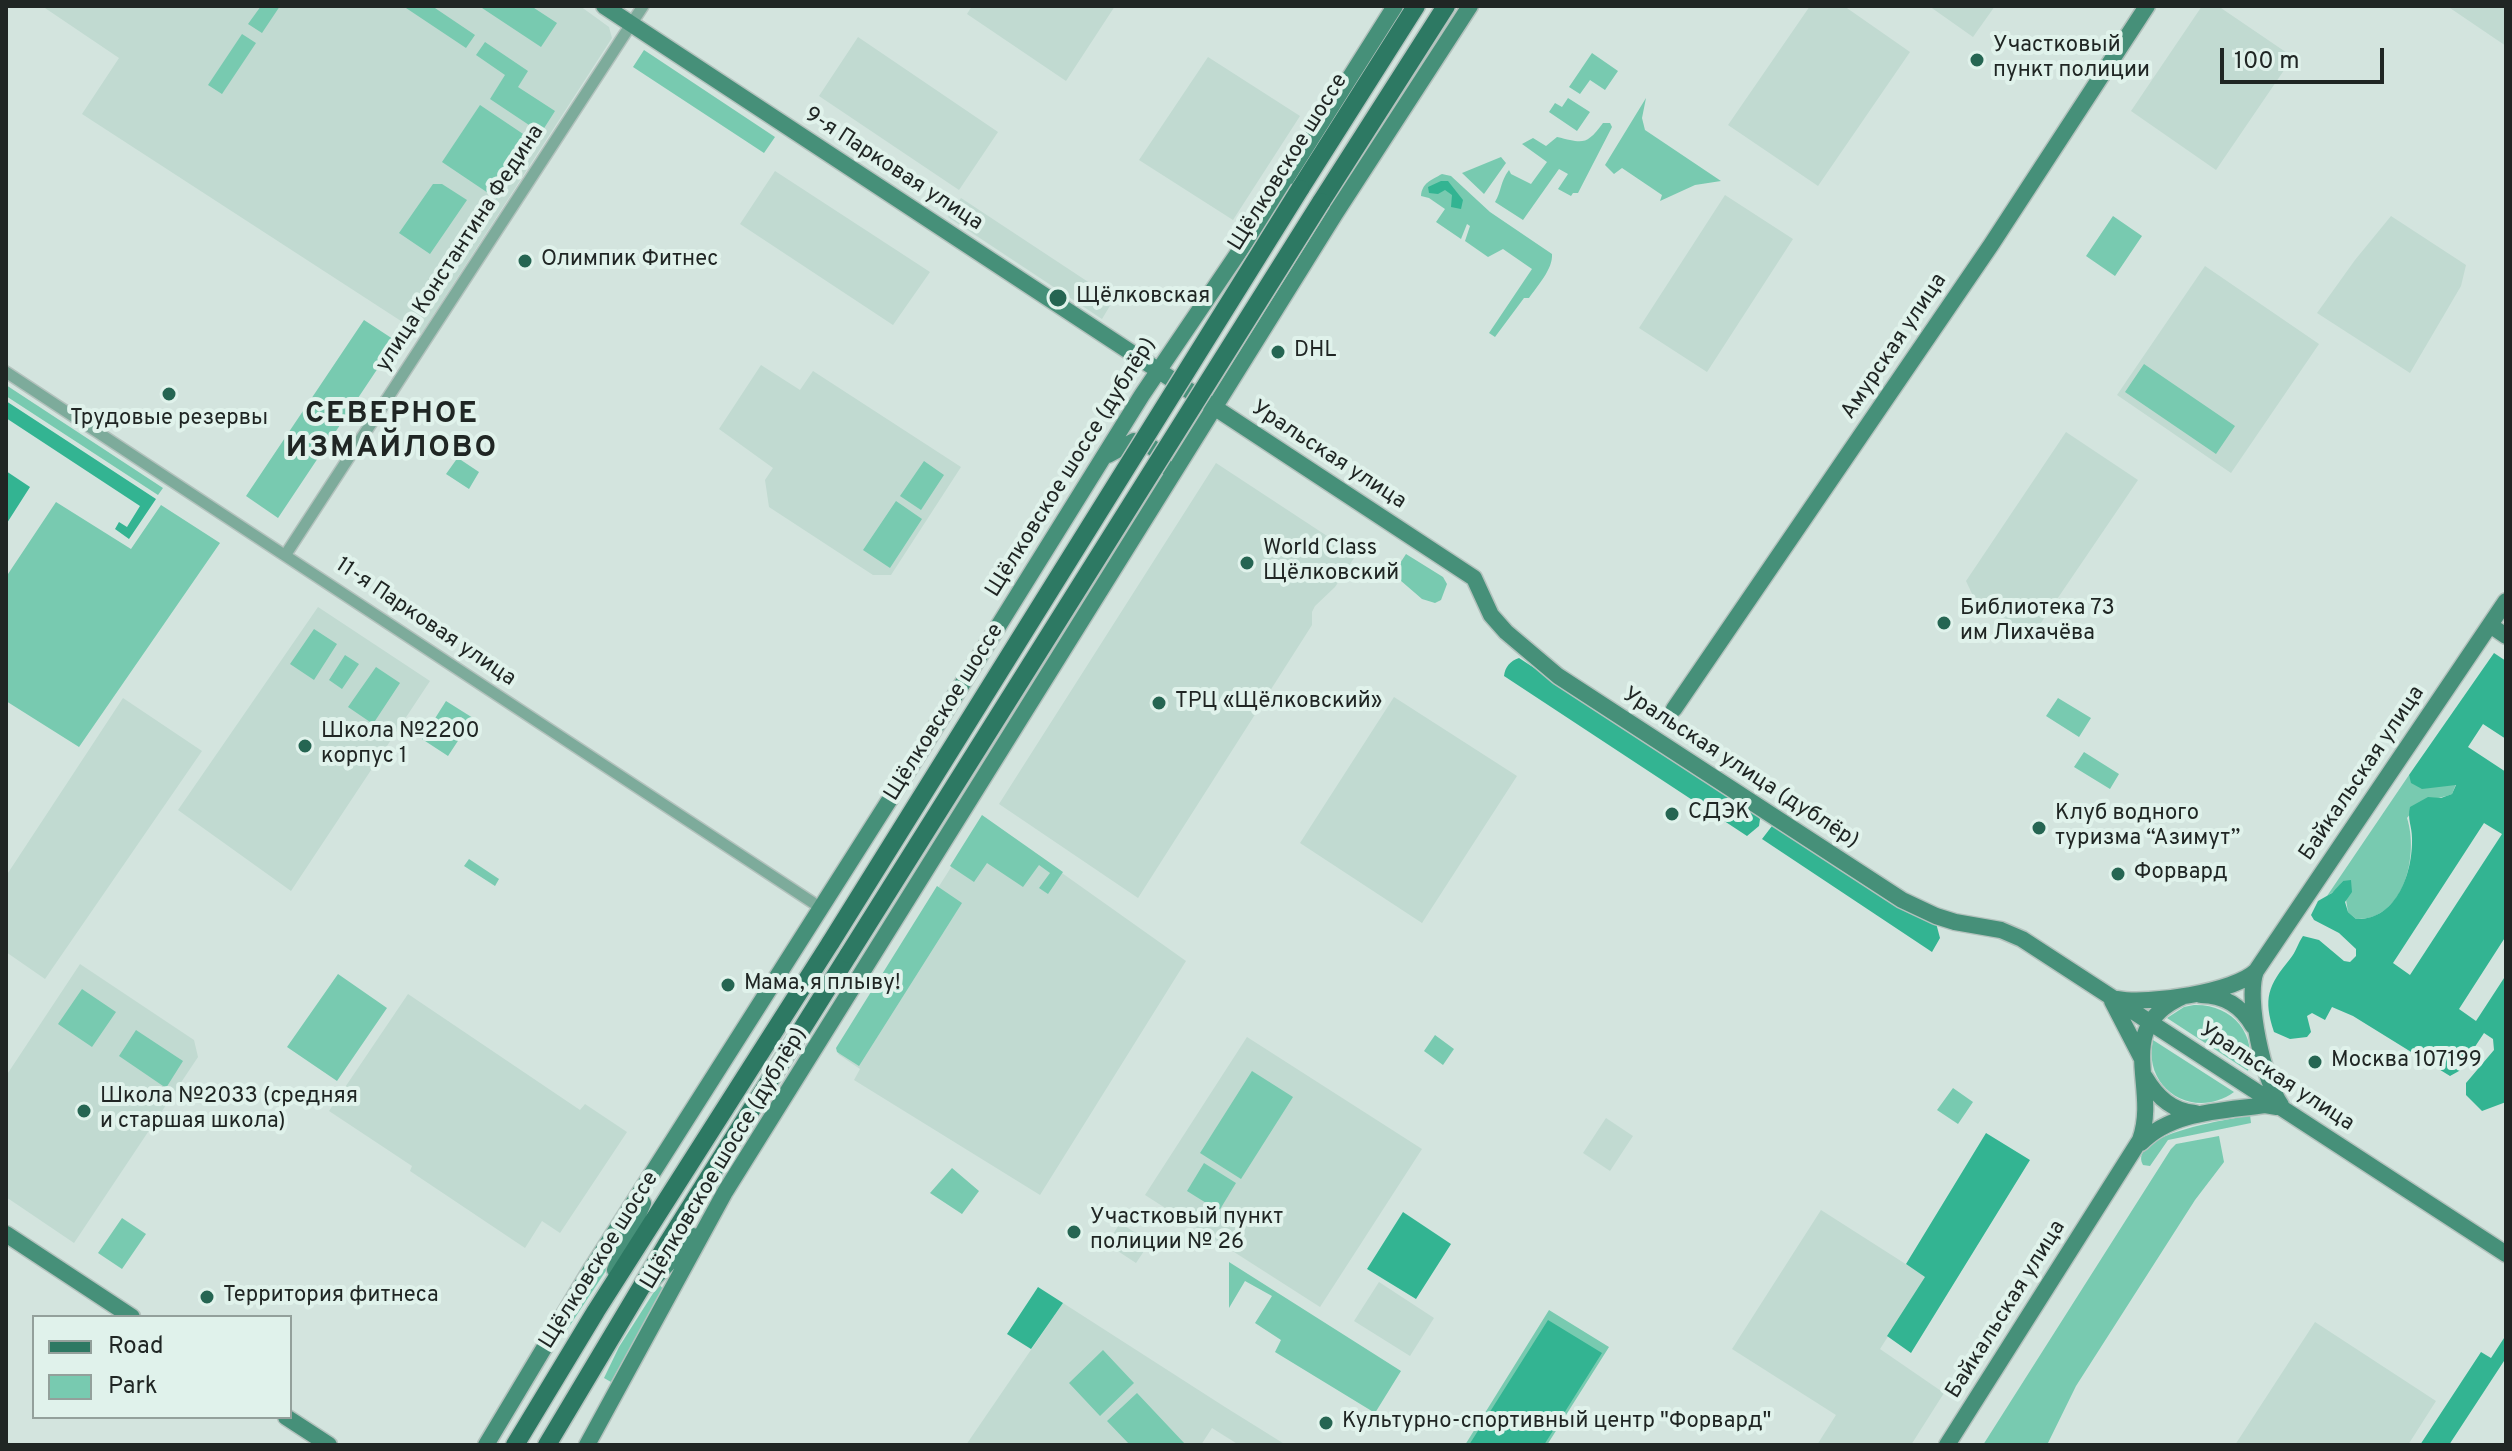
<!DOCTYPE html>
<meta charset="utf-8">
<style>
body{margin:0}
#map{position:relative;width:2512px;height:1451px;overflow:hidden;background:#d3e4de;font-family:Overpass,sans-serif}
canvas{display:block}
.frame{position:absolute;inset:0;border:8px solid #202624;pointer-events:none}
.legend{position:absolute;left:32px;top:1315px;width:260px;height:104px;box-sizing:border-box;background:#e0f2eb;border:2px solid #93a09b;margin:0;padding:10px 14px;list-style:none;font-size:24px;color:#202624}
.legend li{display:flex;align-items:center;gap:16px;height:40px}
.legend b{width:40px;border:2px solid #93a09b}
.scale{position:absolute;left:2220px;top:48px;width:164px;height:36px;box-sizing:border-box;border:4px solid #202624;border-top:0;padding-left:10px;font-size:24px;line-height:28px;white-space:nowrap;color:#202624;-webkit-text-stroke:6px #e0f2eb;paint-order:stroke}
</style>
<div id="map">
<canvas width="2512" height="1451"></canvas>
<div class="frame"></div>
<ul class="legend">
<li><b style="height:10px;background:#2d7963"></b>Road</li>
<li><b style="height:22px;background:#78cab0"></b>Park</li>
</ul>
<div class="scale">100 m</div>
</div>
<script>
const g = document.querySelector('canvas').getContext('2d');
g.lineJoin = 'round';
function fill(path, color) {
  g.fillStyle = color;
  g.fill(path, 'evenodd');
}
function strokePath(path, color, width, dash) {
  g.strokeStyle = color;
  g.lineWidth = width;
  g.lineCap = dash ? 'butt' : 'round';
  g.setLineDash(dash || []);
  g.stroke(path);
}
function label(font, color, halo, rows, align = 'center') {
  g.font = font + ' Overpass,sans-serif';
  g.lineWidth = 8;
  g.setLineDash([]);
  g.textBaseline = 'middle';
  g.strokeStyle = halo;
  g.fillStyle = color;
  for (const [text, x, y, turn = 0] of rows) {
    g.save();
    g.translate(x, y);
    g.rotate((+turn || 0) * Math.PI / 180);
    g.textAlign = isNaN(turn) ? turn : align;
    if (halo) g.strokeText(text, 0, 0);
    g.fillText(text, 0, 0);
    g.restore();
  }
}
const built = new Path2D(`
 M42,6h538l29,21 3,11 -191,296 -339,-220 37,-56z
 M972,6h143l-49,75 -99,-67z
 M1810,6h34l66,46 -92,134 -90,-61z
 M1929,6h66l-22,31z
 M2202,6h16l75,51 -77,113 -85,-59z
 M2447,6h59v40z
 M858,37l140,95 -39,58 -140,-94z
 M1208,57l92,59 -67,104 -94,-60z
 M775,171l155,101 -37,53 -153,-101z
 M1725,195l68,44 -86,133 -68,-44z
 M961,198l153,101 -12,20 -154,-102z
 M2391,216l75,49 -5,21 -51,87 -93,-60 38,-53z
 M2205,266l114,78 -88,129 -114,-78z
 M761,365l39,25 13,-19 148,96 -70,108h-18l-104,-68 -4,-27 8,-12 -54,-39z
 M2066,432l72,48 -106,156 -58,-38 -8,-17z
 M1216,463l140,92 -21,32 -20,19 -3,6v13l-174,273 -139,-94z
 M318,607l112,74 -139,210 -113,-81z
 M1394,697l123,79 -95,147 -122,-80z
 M123,698l79,53 -157,228 -39,-27v-76z
 M983,817l203,144 -146,234 -186,-115 6,-11 -22,-15 63,-108z
 M80,964l114,76 4,17 -124,186 -68,-46v-121z
 M408,994l172,116 5,-6 42,28 -67,101 -18,-12 -17,27 -115,-77 2,-5 -83,-55z
 M1247,1037l175,112 -102,158 -175,-112z
 M1606,1118l27,18 -23,35 -27,-18z
 M1821,1210l105,67 -46,72 64,44 -33,52h-94l19,-30 -104,-66z
 M1120,1223l30,19 -14,21 -29,-19z
 M1379,1282l55,36 -24,38 -56,-35z
 M1063,1303l162,104 61,38h-47l-27,-17 -11,17h-235z
 M2315,1322l121,79 -28,44h-173z`);
const green = new Path2D(`
 M261,6h19l-18,27 -14,-9z
 M403,6h29l43,29 -9,13z
 M479,6h52l26,17 -16,24z
 M242,34l14,9 -34,51 -14,-9z
 M485,42l43,29 -10,16 37,24 -14,22 -51,-34 15,-24 -29,-20z
 M644,50l131,87 -11,16 -131,-86z
 M1592,53l26,18 -13,19 -15,-10 -10,14 -11,-7z
 M1568,98l22,14 -13,19 -28,-19 6,-9 7,4z
 M1646,98l-4,20 3,12 76,51 -26,4 -35,16 2,-6 -40,-27 -8,6 -9,-9z
 M480,105l55,37 -38,57 -55,-37z
 M1603,123h7l2,4 -34,66h-5l-2,3 -13,-7 10,-15 -9,-5 -36,51 -28,-18c7,-12 5,-20 14,-32l2,4 20,10 16,-22 -25,-18 11,-6 13,8 11,-9c26,6 29,9 46,-14z
 M1501,157l5,6 -22,31 -22,-21z
 M1442,174l9,2 39,36 62,42c1,15 -14,31 -23,44h-5l-29,39 -6,-4 43,-64 -29,-20 -15,8 -23,-16 5,-15 -3,-2 -6,15 -25,-17 9,-13 -16,-11 -8,-2c1,-13 10,-16 21,-22z
 M433,184h9l25,16 -37,54 -31,-21z
 M2113,216l29,20 -27,40 -29,-20z
 M364,320l32,21 -118,177 -32,-22z
 M2144,364l91,62 -19,28 -91,-62z
 M6,385l157,103 -5,7 -152,-99z
 M456,460h5l18,12 -10,17 -23,-15z
 M924,461l20,14 -23,35 -21,-14z
 M896,501l26,18 -32,49 -27,-18z
 M56,502l75,47 30,-44 59,38 -141,204 -73,-46v-124z
 M1406,554l37,23 4,7 -6,16 -6,3 -13,-4 -29,-25z
 M314,629l23,15 -23,36 -24,-16z
 M345,655l14,9 -17,25 -13,-9z
 M376,667l24,16 -27,41 -25,-17z
 M2058,698l33,20 -12,19 -33,-21z
 M446,701l27,17 -25,38 -26,-17z
 M2084,752l35,22 -9,15 -36,-22z
 M2409,775l3,8 44,1 -4,10c-27,10 -23,-2 -45,24 12,37 -3,103 -51,101l-8,-7 -5,-31 -7,9 -9,6z
 M982,815l81,57 -15,22 -9,-6 11,-15 -11,-8 -16,22 -36,-24 -13,19 -24,-16z
 M469,859l30,20 -4,7 -31,-20z
 M937,886l25,17 -103,163 -22,-14 -1,-4z
 M338,974l49,34 -50,73 -50,-34z
 M82,989l34,23 -24,35 -34,-23z
 M2194,1005c38,-1 64,29 54,66l-81,-53 17,-11z
 M136,1030l47,31 -17,27 -47,-32z
 M1435,1035l19,14 -11,16 -19,-14z
 M2153,1040l81,52c-40,29 -92,-3 -81,-52z
 M1252,1071l41,26 -52,82 -41,-26z
 M1953,1088l20,14 -15,22 -21,-14z
 M2250,1115l1,8 -83,17 -18,26 -7,-1c-16,-32 87,-45 107,-50z
 M2219,1136l5,26 -29,38 -119,186 -29,59h-64l188,-296 5,-5z
 M1204,1163l32,20 -17,28 -32,-20z
 M952,1168l27,23 -17,23 -32,-21z
 M122,1218l24,16 -24,35 -24,-16z
 M624,1234l-7,20 -66,100 -3,-4z
 M1229,1262l172,109 -26,42 -100,-61 6,-12 -26,-17 17,-27 -27,-15 -16,27z
 M659,1284l4,5 -52,93 -7,-4 15,-31z
 M1549,1310l60,37 -62,98h-82z
 M1103,1350l31,33 -34,33 -31,-33z
 M1137,1393l48,51 -1,1h-54l-23,-24z`);
const forest = new Path2D(`
 M1441,181h7l15,19 -2,9 -10,-2 1,-12 -7,-5 -7,4 -9,-1 -1,-6z
 M6,401l150,98 -27,40 -14,-10 4,-7 8,5 13,-21 -134,-88z
 M6,471l24,16 -23,36 -1,-1z
 M2494,653l12,8v78l-23,-15 -15,23 38,25v164l-47,73 17,12 30,-46v127l-24,9 -16,-16v-12l28,-33 -1,-11 -9,-6 -25,38 -9,5 -97,-60 -21,-9 -7,13 -13,-7 -5,3 4,16 -4,5 -17,2 -16,-7c-11,-34 -6,-46 16,-73 6,-7 8,-16 13,-23l16,4 25,21 6,1 6,-6v-7l-17,-16 -25,-13 -3,-5 7,-14 14,-8 11,-12 8,-1 1,12 -7,10 3,10 8,7c40,2 57,-46 56,-81 0,-12 -5,-19 -2,-31l18,-10 13,1 11,-4 4,-9 -34,4 -11,-6 -2,-8zM2484,823l18,11 -92,141 -17,-12z
 M1519,658l236,154 5,7 -1,7 -12,10 -243,-160c1,-9 6,-15 15,-18z
 M1772,826l164,97 4,15 -8,14 -170,-113z
 M1986,1133l44,27 -119,193 -24,-17 38,-59 -19,-13z
 M1403,1212l48,32 -35,55 -49,-30z
 M1038,1287l25,16 -32,46 -24,-15z
 M1548,1320l54,33 -58,92h-75z
 M2506,1335v27l-2,-1 -55,84h-29l61,-93 10,6z`);
const street = new Path2D(`
 M6,372l815,536
 M286,554l357,-548`);
const secondary = new Path2D(`
 M604,6l870,572 17,37 15,17 52,44 344,224 34,16 19,6 46,8 21,9 484,315
 M1108,455l26,-14c15,3 28,9 30,25
 M2490,625l16,11
 M1674,709l317,-464 156,-239
 M2201,995c23,0 41,12 52,31
 M2118,999c29,6 117,-7 138,-28
 M2112,1001l29,56
 M2145,1077c12,20 27,34 50,36
 M2281,1105c-17,-23 -36,-107 -25,-134l250,-370
 M2141,1143c31,-32 82,-32 124,-38l12,2
 M6,1234l126,83
 M615,1270l28,-67
 M649,1284l44,-48
 M286,1417l43,28
 M486,1445l106,-177 333,-524 217,-349 109,-161 144,-228
 M587,1445l138,-253 610,-978 135,-208
 M1947,1445l193,-305c20,-54 -29,-112 44,-144`);
const primary = new Path2D(`
 M1300,189l116,-183
 M1321,202l125,-196
 M515,1445l81,-134 235,-369
 M547,1445l120,-201 182,-290`);
const primaryBridge = new Path2D(`
 M831,942l469,-753
 M849,954l472,-752`);
const markers = [
 [1977,60,8,"#256552"],
 [525,261,8,"#256552"],
 [1058,298,10,"#256552"],
 [1278,352,8,"#256552"],
 [169,394,8,"#256552"],
 [1247,563,8,"#256552"],
 [1944,623,8,"#256552"],
 [1159,703,8,"#256552"],
 [305,746,8,"#256552"],
 [1672,814,8,"#256552"],
 [2039,828,8,"#256552"],
 [2118,874,8,"#256552"],
 [728,985,8,"#256552"],
 [2315,1062,8,"#256552"],
 [84,1111,8,"#256552"],
 [1074,1232,8,"#256552"],
 [207,1297,8,"#256552"],
 [1326,1423,8,"#256552"]
];
const poiNames = [
 ["Участковый",1993,47],
 ["пункт полиции",1993,72],
 ["Олимпик Фитнес",541,261],
 ["Щёлковская",1076,298],
 ["DHL",1294,352],
 ["Трудовые резервы",169,420,"center"],
 ["World Class",1263,550],
 ["Щёлковский",1263,575],
 ["Библиотека 73",1960,610],
 ["им Лихачёва",1960,635],
 ["ТРЦ «Щёлковский»",1175,703],
 ["Школа №2200",321,733],
 ["корпус 1",321,758],
 ["СДЭК",1688,814],
 ["Клуб водного",2055,815],
 ["туризма “Азимут”",2055,840],
 ["Форвард",2134,874],
 ["Мама, я плыву!",744,985],
 ["Москва 107199",2331,1062],
 ["Школа №2033 (средняя",100,1098],
 ["и старшая школа)",100,1123],
 ["Участковый пункт",1090,1219],
 ["полиции № 26",1090,1244],
 ["Территория фитнеса",223,1297],
 ["Культурно-спортивный центр \"Форвард\"",1342,1423]
];
const streetNames = [
 ["Щёлковское шоссе",1289,163,-58],
 ["9-я Парковая улица",893,170,33],
 ["улица Константина Федина",461,249,-57],
 ["Амурская улица",1895,347,-56],
 ["Уральская улица",1328,456,33],
 ["Щёлковское шоссе (дублёр)",1072,468,-58],
 ["11-я Парковая улица",425,623,34],
 ["Щёлковское шоссе",945,713,-58],
 ["Уральская улица (дублёр)",1740,769,33],
 ["Байкальская улица",2363,774,-56],
 ["Уральская улица",2276,1078,33],
 ["Щёлковское шоссе (дублёр)",725,1159,-59],
 ["Щёлковское шоссе",600,1261,-58],
 ["Байкальская улица",2007,1310,-58]
];
const districtNames = [
 ["СЕВЕРНОЕ",392,416],
 ["ИЗМАЙЛОВО",392,450]
];
fill(built, '#c1dad1');
fill(green, '#78cab0');
fill(forest, '#33b492');
strokePath(street, '#b3c2bd', 14);
strokePath(secondary, '#b3c2bd', 19);
strokePath(primary, '#b3c2bd', 21);
strokePath(street, '#7dab9b', 11);
strokePath(secondary, '#469079', 16);
strokePath(primary, '#2d7963', 18);
strokePath(primaryBridge, '#b3c2bd', 21, []);
strokePath(primaryBridge, '#2d7963', 18);
for (const [x, y, r, color] of markers) {
  const dot = new Path2D();
  dot.arc(x, y, r, 0, 2 * Math.PI);
  g.fillStyle = color;
  g.fill(dot);
  strokePath(dot, '#e0f2eb', 3);
}
label('22px', '#202624', '#e0f2eb', poiNames, 'left');
label('22px', '#202624', '#e0f2eb', streetNames);
g.letterSpacing = '2px';
label('bold 30px', '#202624', '#e0f2eb', districtNames);
g.letterSpacing = '0px';
</script>
